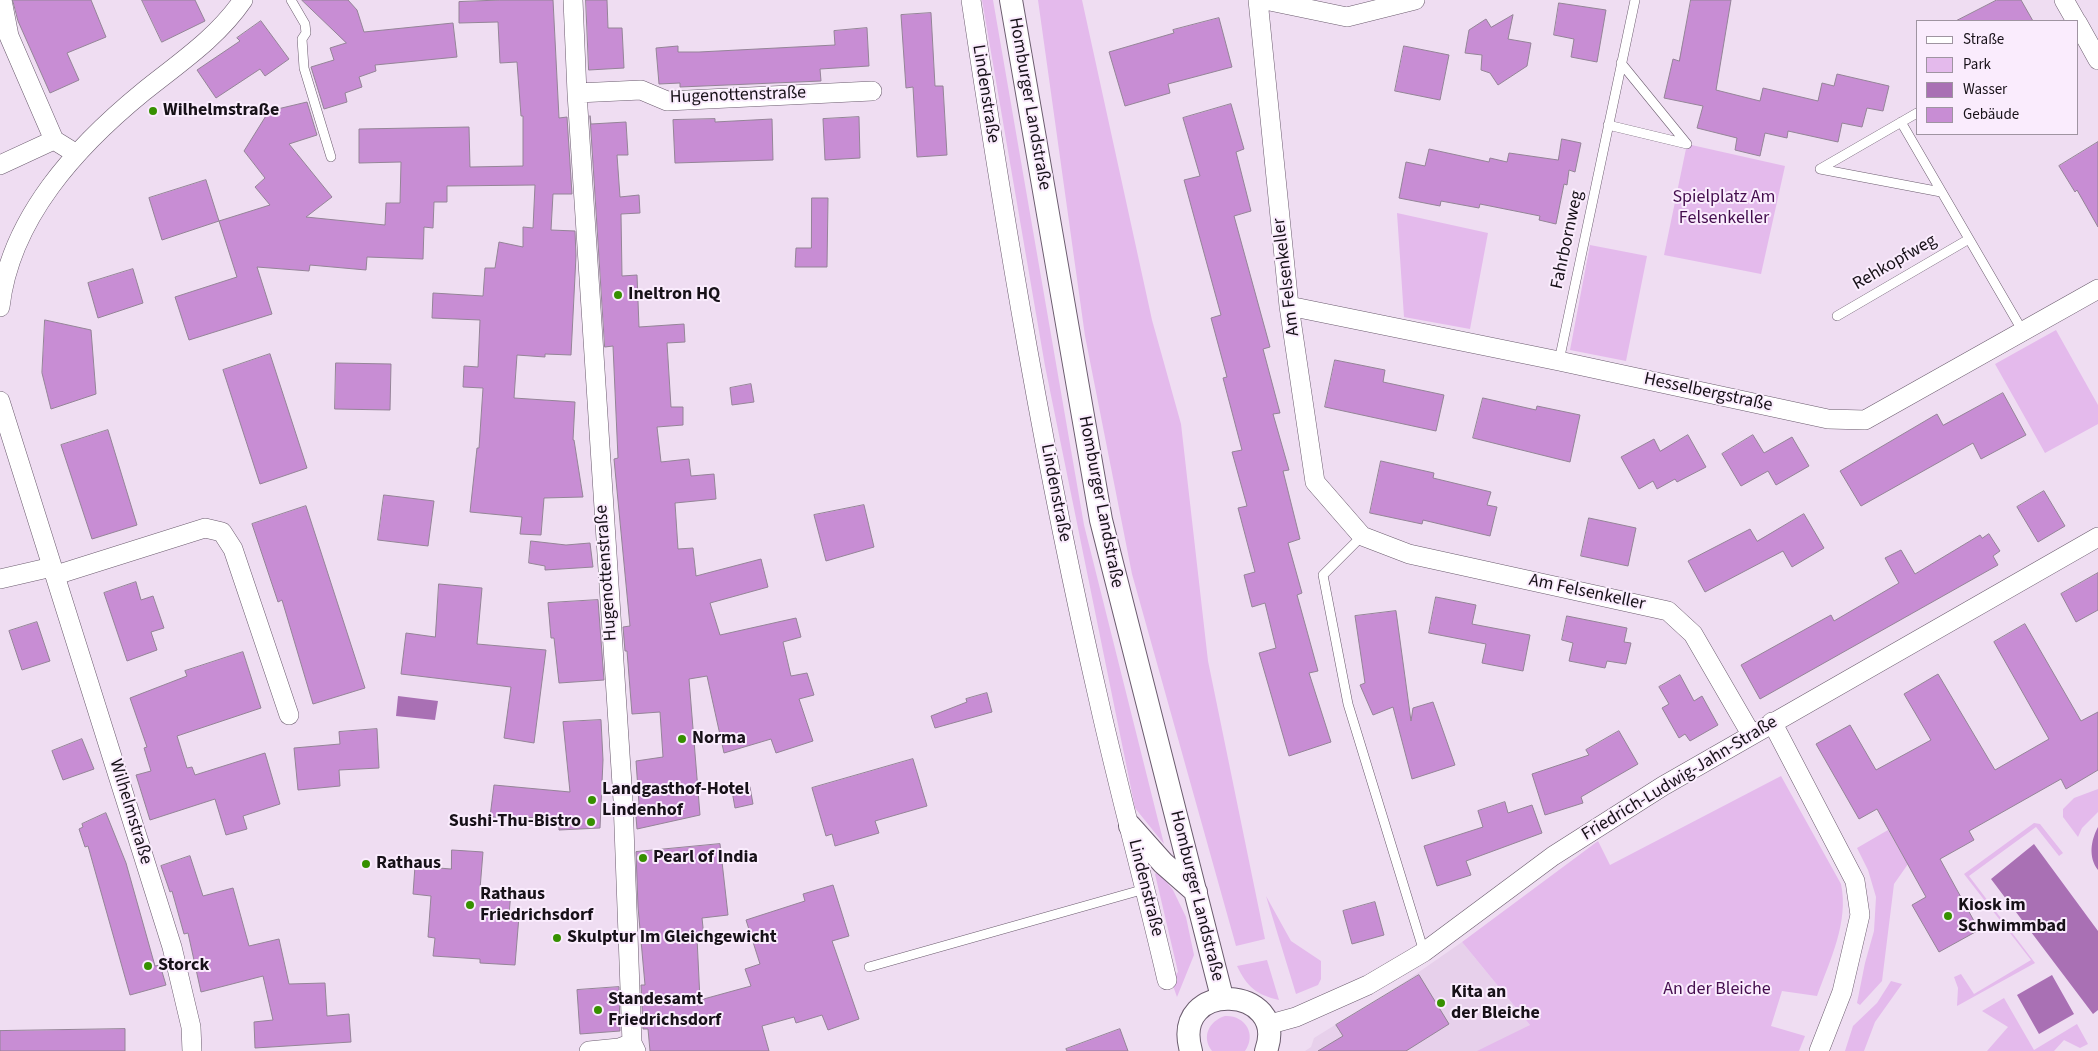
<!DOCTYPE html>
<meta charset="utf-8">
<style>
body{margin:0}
#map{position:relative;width:2098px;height:1051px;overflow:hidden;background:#efddf2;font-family:"Source Sans 3",sans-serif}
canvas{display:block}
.legend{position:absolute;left:1916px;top:20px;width:162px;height:115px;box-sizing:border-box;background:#faecfd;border:1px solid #9f94a1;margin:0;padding:6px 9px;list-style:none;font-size:15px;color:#171118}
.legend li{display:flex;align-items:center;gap:10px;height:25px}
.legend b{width:25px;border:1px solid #9f94a1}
</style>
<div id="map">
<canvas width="2098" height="1051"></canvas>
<ul class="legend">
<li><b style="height:6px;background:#fff"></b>Straße</li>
<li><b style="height:14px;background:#e4baec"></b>Park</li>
<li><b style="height:14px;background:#a970b4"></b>Wasser</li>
<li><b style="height:14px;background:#c88dd4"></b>Gebäude</li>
</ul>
</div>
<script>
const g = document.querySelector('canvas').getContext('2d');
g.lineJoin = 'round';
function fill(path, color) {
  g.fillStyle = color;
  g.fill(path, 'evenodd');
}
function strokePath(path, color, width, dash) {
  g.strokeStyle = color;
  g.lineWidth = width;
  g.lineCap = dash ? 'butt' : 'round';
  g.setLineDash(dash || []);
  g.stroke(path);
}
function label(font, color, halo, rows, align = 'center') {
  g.font = font + ' "Source Sans 3",sans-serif';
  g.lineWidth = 4;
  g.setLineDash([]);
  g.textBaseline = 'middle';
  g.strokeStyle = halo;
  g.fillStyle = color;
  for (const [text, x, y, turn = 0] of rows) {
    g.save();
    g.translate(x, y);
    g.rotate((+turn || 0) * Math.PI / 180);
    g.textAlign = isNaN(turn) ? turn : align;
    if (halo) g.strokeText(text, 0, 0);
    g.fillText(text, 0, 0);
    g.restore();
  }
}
const built = new Path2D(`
 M1462,942l68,83 -36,26h-189l6,-4 3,-9 92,-57z`);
const green = new Path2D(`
 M982,0h11l91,525 80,319 -29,-36 -90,-442z
 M1038,0h44l70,320 29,104 27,237 57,278 -29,7 -104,-372 -47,-238z
 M1687,144l98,22 -24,108 -97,-19z
 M1397,213l91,20 -18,96 -66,-12z
 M1590,245l57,11 -21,105 -56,-11z
 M2056,330l42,75v19l-53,29 -50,-89z
 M1781,776l60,108c8,38 -11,76 -24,112l-35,-5 -11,35 34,10 -6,15h-322l53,-26 -68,-83 136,-101 12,24z
 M2098,789v23l-16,16 -4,9 -15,-20v-8l11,-11z
 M2034,823l6,1 23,29 -4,3 -23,-29 -67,49 66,87 -78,43 1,-18 -4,-11 7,-3 13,20 57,-34 -67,-86z
 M1888,830l20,34 -14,20 -12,97 -22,24 -3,-2 8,-40 9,-32 2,-34 -8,-27 -11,-22z
 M1158,871l15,19 13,27 8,38 -17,42 -6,-17 7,-8 -23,-98z
 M1266,896l25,45 30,20v18l-3,6 -22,9z
 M1267,960l12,40c-22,-5 -32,-13 -42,-34z
 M1891,981l11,3 -27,38 -11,29h-19l8,-25 24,-23z
 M2004,998l30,52 43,-26 11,20 -8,4 -16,-8 -10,11h-67l21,-24 -26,-16z
 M1225,1016c20,-1 32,18 20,35h-33c-11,-14 -3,-30 13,-35z`);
const water = new Path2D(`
 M398,696l40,5 -3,19 -39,-4z
 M2098,827v43c-10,-13 -7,-30 0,-43z
 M2034,844l64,87v79l-5,4 -102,-135z
 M2052,975l22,39 -35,20 -22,-39z`);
const building = new Path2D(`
 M13,0h78l15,37 -39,16 12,27 -29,13 -32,-72z
 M142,0h53l10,21 -43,21z
 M302,0h46l9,10 7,22 89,-9 4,34 -82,8 1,6 -17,6 3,10 -17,6 2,9 -23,7 -13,-42 23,-7 -4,-12 16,-5z
 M500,0h53l6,118 8,-1 5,77h-19l-2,36 24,1 1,25 -5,99 -26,-1v3l-28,-2 -3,43 61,4 -2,38h1l9,57 -39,1 -3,37 -21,-1 2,-17 -52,-5 7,-64h2l4,-60 -20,-1 1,-21 14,1 2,-47 -48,-2 1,-25 50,3 2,-28h10l4,-26 24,5v-20l10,1 2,-43 -88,1v16h-13l-1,26 -9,-1 -1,32 -56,-2 -1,13 -56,-5 -1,6 -52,-4 15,47 -83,26 -14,-43 62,-20 -18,-56 51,-16 -15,-18 10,-9 -21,-27 25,-40 38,-9 10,33 -28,9 43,53 -26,20 79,8 1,-22h14l1,-41 -42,1v-34l110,-2 1,40 53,-1v-50h-2l-4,-54 -17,1 -2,-41 -39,1v-21z
 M586,0h21l1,28h14l2,40 -35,2z
 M1691,0h40l-15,90 44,11 3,-13 55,13 4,-18 12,3 3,-12 52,12 -6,25 -16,-3 -5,19 -20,-4 -4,19 -50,-11 -1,7 -22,-5 -5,23 -25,-6 2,-12 -40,-10 6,-22 -39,-8 9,-39 6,2z
 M1997,0h24l12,21h-77z
 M1559,3l47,7 -9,52 -26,-5 3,-18 -20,-4z
 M931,13l4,73h8l4,69 -30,2 -4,-70 -7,1 -5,-73z
 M1513,15l-5,24 23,4 -4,23 -29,19 -8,-12 -9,-3 1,-15 -17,-2 4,-23 17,-11 5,8z
 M1219,18l13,49 -64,17 2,9 -45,13 -16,-54 65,-19 -1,-3z
 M261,21l28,38 -24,17 -5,-7 -44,29 -19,-28 43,-29 -3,-3z
 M867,28l2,38 -49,3 1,12 -141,6v-4l-21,1 -3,-36 22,-2v6h21l136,-7 -1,-14z
 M1404,46l45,9 -9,45 -45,-9z
 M1231,104l13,45 -8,3 15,59 -17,5 36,131 -7,2 17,64 -7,1 16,56 -6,1 17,68 -12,4 14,50 -5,2 21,76 -9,2 22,69 -42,14 -30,-103 17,-5 -11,-45 -13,4 -8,-32 11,-3 -17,-64 9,-2 -15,-54 10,-2 -19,-72 4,-1 -16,-59 10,-3 -37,-135 16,-4 -17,-58z
 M590,116l1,8 35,-2 2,33h-11l3,42 19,-2 1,18 -19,1 1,62 15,-1 2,52 45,-3 1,18 -18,1 4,64h12v18l-26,2 4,35 28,-3 2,17 23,-2 2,25 -41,4 3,46 15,-1 3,28 65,-17 7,28 -58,16 10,32 76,-17 5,19 -18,5 8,34 16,-3 7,22 -15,4 14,42 -37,12 -5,-14 -47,14 -17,-77 -18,3 11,136 -63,14 -2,-24 4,-1 -3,-43 27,-4 -3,-45 -28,2 -5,-63h-2l-2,-24 7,-1 -16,-167 4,-1 -5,-112 -8,1z
 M859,117l1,41 -35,2 -2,-41z
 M715,119v3l57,-3 1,41 -98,3 -2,-43z
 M1562,139l19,4 -6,29 -6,-2 -2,15 -3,-1 -8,40 -17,-4 1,-4 -60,-12 -1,4 -38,-7 -1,5 -41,-8 7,-36 19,4 4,-17 60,13 1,-4 17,4 2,-9 49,7z
 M2098,142v85l-21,-37 -2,2 -16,-26z
 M206,180l13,41 -57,19 -13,-42z
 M812,198h16l-1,69h-32l1,-19h15z
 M133,269l10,34 -45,15 -10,-35z
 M45,320l46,10 5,64 -45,15 -9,-36z
 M270,354l37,114 -47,16 -37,-114z
 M1335,360l50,10 -2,12 61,13 -8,36 -111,-24z
 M336,363l55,1 -1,46 -55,-1z
 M751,384l3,18 -22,3 -2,-17z
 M2003,393l23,42 -45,24 -8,-16 -112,63 -21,-35 97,-57 6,11z
 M1483,398l53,12 1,-4 43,9 -10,47 -97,-24z
 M108,430l29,95 -45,14 -31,-94z
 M1688,435l18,32 -29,15 -2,-3 -18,10 -4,-8 -14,8 -18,-32 33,-18 6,12z
 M1753,435l11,18 28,-16 17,29 -33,19 -8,-14 -27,15 -19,-32z
 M1381,461l53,12 -1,5 58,14 -4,13 10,2 -7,29 -67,-16 -1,4 -52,-11z
 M2044,491l21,35 -27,16 -21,-35z
 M384,495l50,6 -6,45 -50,-6z
 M864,505l10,42 -48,14 -12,-46z
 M306,506l59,182 -52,16 -31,-104 -4,2 -26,-78z
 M1804,514l20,34 -32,19 -9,-16 -78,41 -17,-31 62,-32 7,12z
 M1589,518l47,10 -8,38 -47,-10z
 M1989,534l11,17 -7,5 5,9 -238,134 -19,-34 90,-50 3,6 65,-38 -14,-25 16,-8 14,24 65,-39 2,3z
 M531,541l35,4 24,-2 3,24 -48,3v-4l-16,-3z
 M2098,573v37l-22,12 -15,-28z
 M136,582l5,18 12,-4 11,32 -13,4 6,18 -30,11 -23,-68z
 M439,584l43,4 -5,56 69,6 -12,93 -30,-5 7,-51 -110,-13 5,-41 29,4z
 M1436,597l40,8 -4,19 58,11 -7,36 -41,-8 4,-19 -57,-11z
 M598,600l6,80 -45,3 -5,-45h-3l-3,-35z
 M1396,611l15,110 2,-13 20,-6 22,63 -43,14 -19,-72 -20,8 -13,-30 5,-2 -10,-67z
 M1567,616l60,12 -3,14 7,1 -5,21 -19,-3 -2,7 -36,-7 4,-18 -11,-3z
 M37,622l13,39 -28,9 -13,-39z
 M2025,624l56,97 17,-9v58l-32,19 -5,-10 -92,52 5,9 -34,19 39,71 -40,22 -27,-47 14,-8 -49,-88 -18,10 -43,-75 34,-19 26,45 55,-30 -27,-46 34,-20 57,96 54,-31 -55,-97z
 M243,652l18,56 -84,28 10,32 5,-1 3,8 70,-22 15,51 -37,12 4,13 -21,6 -11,-36 -65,21 -14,-45 15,-4 -7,-23 3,-1 -17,-49 57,-22 -2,-5z
 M1680,675l14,26 8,-5 16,29 -28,16 -5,-7 -6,4 -17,-30 7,-4 -10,-17z
 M987,693l5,19 -57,16 -4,-12 36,-14 -1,-3z
 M601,720l2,40 -3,68 -41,2v-12l-69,-1 4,-32 76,7 -7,-70z
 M377,729l2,39 -40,2 1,16 -42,4 -4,-42 46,-4 -1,-12z
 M1619,731l19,33 -57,33 2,6 -38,12 -13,-41 57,-19 -3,-5z
 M82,739l12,30 -31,11 -11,-29z
 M913,759l14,47 -52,15 4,12 -44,13 -3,-12 -6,2 -14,-48z
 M750,787l3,17 -18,4 -3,-17z
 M1505,802l3,11 24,-8 10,28 -76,28 5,14 -34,11 -13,-40 59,-19 -5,-16z
 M106,813l20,50 29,103 5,-1 6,20 -36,10 -42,-149 -3,1 -6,-18 4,-2 -1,-3z
 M720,844l8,71 -26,3 2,19 -7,1 3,62 51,-14 -6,-17 15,-5 -14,-44 59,-19 -2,-7 30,-9 16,51 -17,5 27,78 -31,11 -6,-15 -26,8 -2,-6 -32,9 7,25h-119l-2,-22h-5l-2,-44h4l-7,-78 -2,-55z
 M452,850l31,2 -3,37 31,2 -2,24 10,1 -4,49 -35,-2v-4l-47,-3 2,-18 -7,-1 3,-41 -18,-2 2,-28 36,3z
 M190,856l13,40 30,-8 16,58 30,-7 10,45 36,-1 2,33 22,-2 2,28 -96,6 -1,-26 19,-2 -10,-44 -62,16 -13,-59 -4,1 -12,-43 -2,1 -9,-26z
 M1375,902l9,33 -32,9 -9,-33z
 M1419,975l30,49 -43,27h-88l25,-15 -7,-11z
 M619,987l1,44 -40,3 -3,-44z
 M125,1029v22h-125v-20z
 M1120,1029l8,22h-61l-1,-2z`);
const service = new Path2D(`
 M291,0l14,24 1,9 -4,6 2,29 27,89
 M1901,122l121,208
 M1608,125l79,19 -66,-81
 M1820,169l121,23
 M1820,169l97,-56
 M1837,316l132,-77
 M1559,361l76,-361
 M1362,536l-39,39 25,129 76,248
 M869,967l276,-78`);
const minor = new Path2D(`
 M2,0l7,36 45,104 21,13
 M573,0l4,93 46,707 9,243 4,8
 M971,0c35,233 74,467 127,697 21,95 47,188 69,283
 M1258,0l31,306 26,176 47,54 47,18 259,57 25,23 58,100
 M1265,0l82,17 68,-17
 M2064,0l12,21
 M2077,22l21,38
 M577,93l64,-3 26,11 205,-10
 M0,165l54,-25
 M1289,306l270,55 269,58 37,1 233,-131
 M0,307c10,-89 77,-161 143,-215 36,-29 74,-54 100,-92
 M0,401l172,546 19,80 1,24
 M56,575l149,-47 17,4 11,17 56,166
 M0,579l52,-12
 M1772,722l83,159 5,34 -18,77 -23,59
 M1267,1025l29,-8 72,-32 56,-33 129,-96 110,-70 435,-249
 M589,1051l30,-3 13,-5`);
const tertiary = new Path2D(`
 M1011,0l90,520 121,477
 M1130,826l33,37 33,29
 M1191,1051c-21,-73 99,-66 75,0`);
const markers = [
 [153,111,5,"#369000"],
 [618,295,5,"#369000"],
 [682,739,5,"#369000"],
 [592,800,5,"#369000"],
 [591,822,5,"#369000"],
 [643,858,5,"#369000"],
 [366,864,5,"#369000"],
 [470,905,5,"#369000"],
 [1948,916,5,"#369000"],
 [557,938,5,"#369000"],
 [148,966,5,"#369000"],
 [1441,1003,5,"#369000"],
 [598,1010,5,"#369000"]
];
const streetNames = [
 ["Lindenstraße",985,94,81],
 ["Hugenottenstraße",738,96,-2],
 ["Homburger Landstraße",1029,104,80],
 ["Fahrbornweg",1568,240,-78],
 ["Rehkopfweg",1895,263,-30],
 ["Am Felsenkeller",1287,277,-97],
 ["Hesselbergstraße",1708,393,12],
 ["Lindenstraße",1055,493,79],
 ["Homburger Landstraße",1100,502,79],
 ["Hugenottenstraße",607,573,-94],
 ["Am Felsenkeller",1587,593,12],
 ["Friedrich-Ludwig-Jahn-Straße",1680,779,-31],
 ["Wilhelmstraße",130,812,73],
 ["Lindenstraße",1145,888,76],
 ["Homburger Landstraße",1196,896,76]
];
const poiNames = [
 ["Wilhelmstraße",163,111],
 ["Ineltron HQ",628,295],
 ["Norma",692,739],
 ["Landgasthof-Hotel",602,790],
 ["Lindenhof",602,811],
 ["Sushi-Thu-Bistro",581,822,"right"],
 ["Pearl of India",653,858],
 ["Rathaus",376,864],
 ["Rathaus",480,895],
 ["Friedrichsdorf",480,916],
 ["Kiosk im",1958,906],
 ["Schwimmbad",1958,927],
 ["Skulptur Im Gleichgewicht",567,938],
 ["Storck",158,966],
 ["Kita an",1451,993],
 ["der Bleiche",1451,1014],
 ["Standesamt",608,1000],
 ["Friedrichsdorf",608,1021]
];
const parkNames = [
 ["Spielplatz Am",1724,198],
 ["Felsenkeller",1724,219],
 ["An der Bleiche",1717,990]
];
fill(built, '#e7d0eb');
fill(green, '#e4baec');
fill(water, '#a970b4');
fill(building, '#c88dd4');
strokePath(building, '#948497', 1);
strokePath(service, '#6b5c6e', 10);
strokePath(minor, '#6b5c6e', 20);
strokePath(tertiary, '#6b5c6e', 24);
strokePath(service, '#fff', 9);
strokePath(minor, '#fff', 19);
strokePath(tertiary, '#fff', 22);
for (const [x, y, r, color] of markers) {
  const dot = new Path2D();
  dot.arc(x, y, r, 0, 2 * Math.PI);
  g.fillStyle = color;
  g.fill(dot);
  strokePath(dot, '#faecfd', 2);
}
label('18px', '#171118', '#faecfd', streetNames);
label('bold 18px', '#171118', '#faecfd', poiNames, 'left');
label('18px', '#440d4e', '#faecfd', parkNames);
</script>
